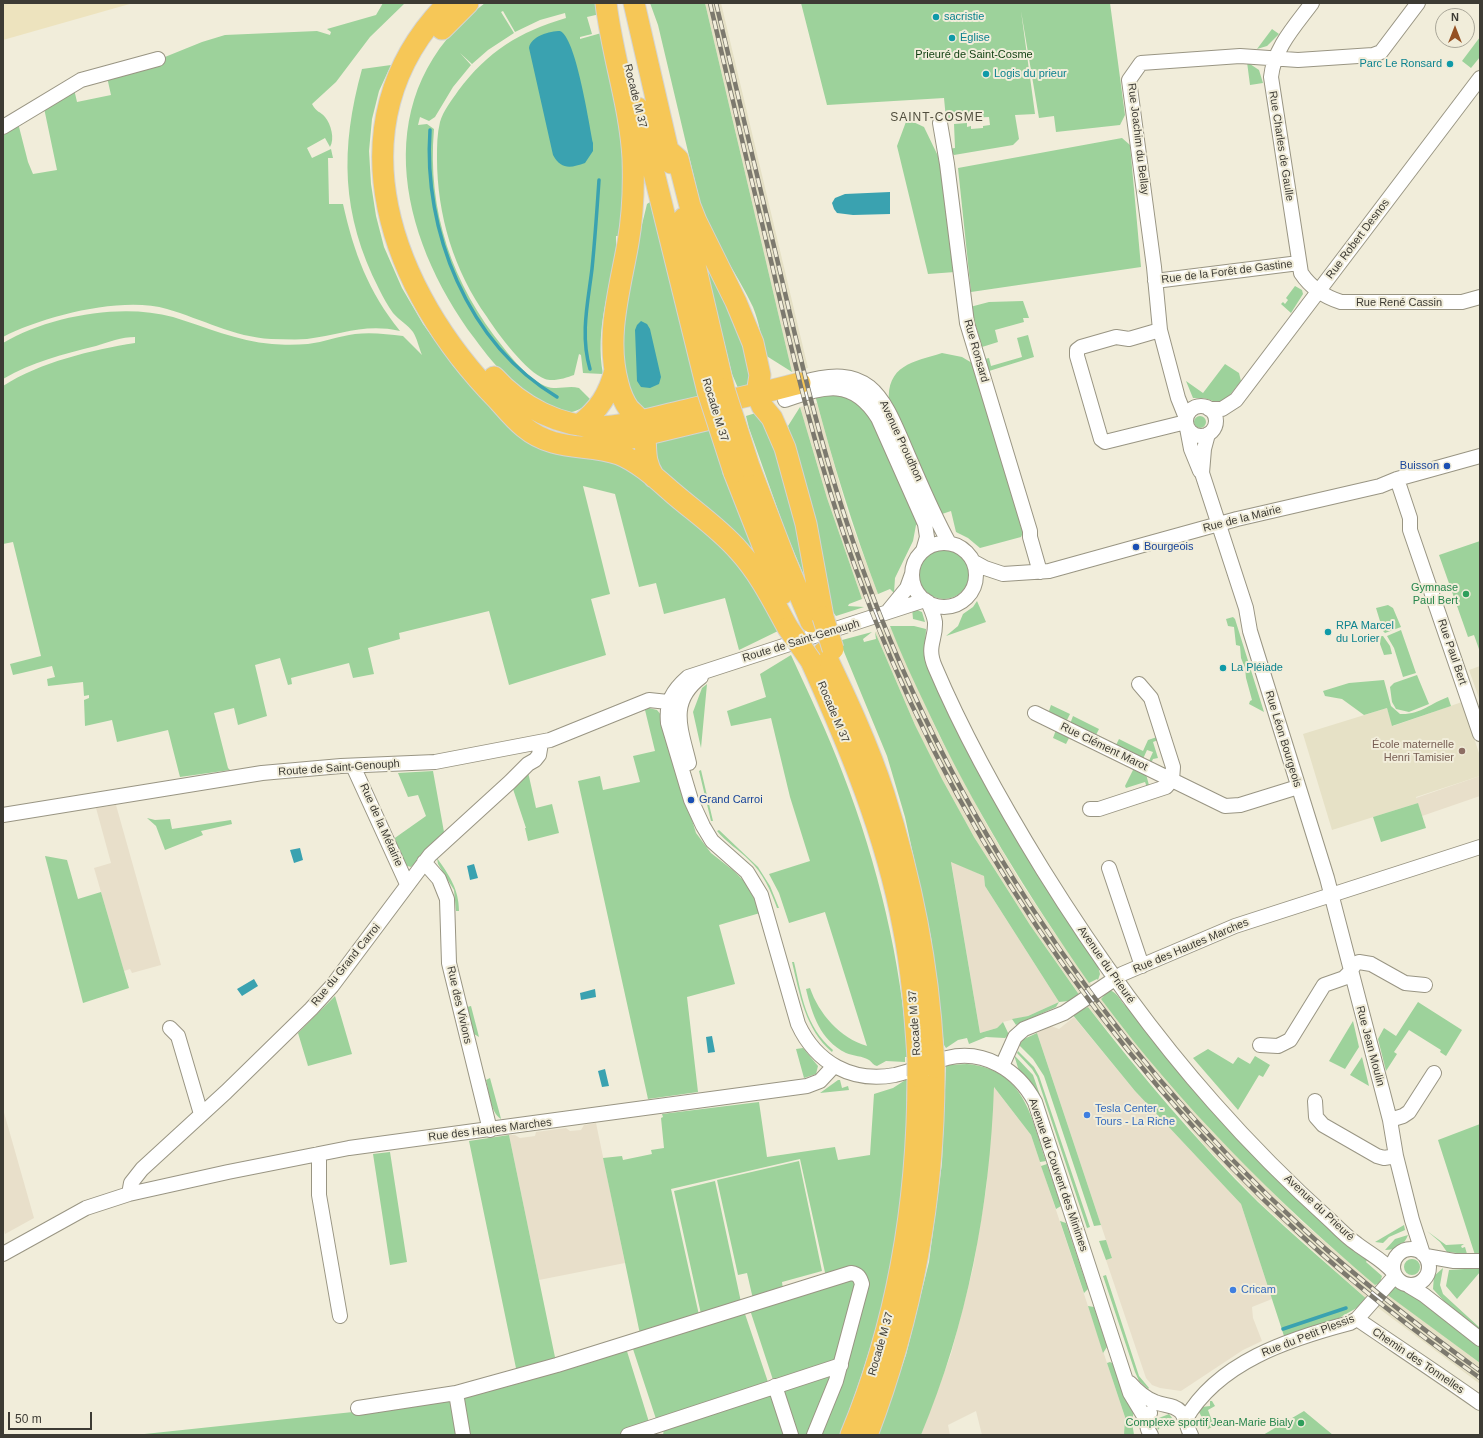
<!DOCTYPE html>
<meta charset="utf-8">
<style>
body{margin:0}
#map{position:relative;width:1483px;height:1438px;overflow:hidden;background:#f1edda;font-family:Arial,sans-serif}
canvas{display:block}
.frame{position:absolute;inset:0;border:4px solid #3d3b34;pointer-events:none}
.north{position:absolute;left:1435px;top:8px;width:40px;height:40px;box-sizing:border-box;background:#f1edda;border:1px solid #a9a698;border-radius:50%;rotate:0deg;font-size:11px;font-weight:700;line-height:16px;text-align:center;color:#3d3b34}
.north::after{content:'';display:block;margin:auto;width:14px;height:18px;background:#955123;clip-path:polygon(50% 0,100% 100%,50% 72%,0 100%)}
.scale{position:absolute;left:8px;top:1412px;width:84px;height:18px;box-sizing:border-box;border:2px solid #3d3b34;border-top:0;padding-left:5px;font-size:12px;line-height:14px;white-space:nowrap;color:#3d3b34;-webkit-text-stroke:3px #f1edda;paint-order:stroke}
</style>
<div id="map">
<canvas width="1483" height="1438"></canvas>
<div class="frame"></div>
<div class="north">N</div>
<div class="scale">50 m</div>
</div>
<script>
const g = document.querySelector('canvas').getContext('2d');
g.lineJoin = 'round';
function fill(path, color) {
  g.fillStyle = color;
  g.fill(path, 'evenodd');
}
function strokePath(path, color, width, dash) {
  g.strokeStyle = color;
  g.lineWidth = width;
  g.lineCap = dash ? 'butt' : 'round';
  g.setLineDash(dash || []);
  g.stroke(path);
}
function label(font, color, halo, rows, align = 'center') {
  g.font = font + ' Arial,sans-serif';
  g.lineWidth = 4;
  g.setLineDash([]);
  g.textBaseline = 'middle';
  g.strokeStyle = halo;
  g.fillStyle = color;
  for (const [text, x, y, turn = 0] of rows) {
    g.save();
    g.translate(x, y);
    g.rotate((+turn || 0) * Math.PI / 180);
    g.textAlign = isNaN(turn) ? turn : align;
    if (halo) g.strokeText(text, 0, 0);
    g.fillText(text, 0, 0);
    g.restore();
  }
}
const industrial = new Path2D(`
 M1480,776v20l-58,20 -6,-18z
 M116,805l45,160 -29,8 -2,-4 -6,2 -30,-103 17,-5 -15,-55z
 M951,861l33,15 1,10 74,116 -31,14 -25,6 -6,6 -17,5z
 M1074,1017l61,74 106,113 31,95 -20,8 1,11 9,23 -19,9 -62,41 -21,-3 -8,-3 -6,-7 -40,-118 6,-2 -75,-225 14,-7 8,3z
 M994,1087l37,48 94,282 -1,18h-142l-6,-24 -28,14 2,10h-29l30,-81 22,-86 13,-79z
 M3,1109l31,109 -29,16 -2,-8z
 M596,1123l29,140 -86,17 -30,-145h6l5,3 15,-2 1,-4 30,-4 4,3 11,-1 3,-5z`);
const built = new Path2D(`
 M705,3h16l87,365 -16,4z
 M817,403l31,111 30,80 -16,5 -35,-101 -27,-91z
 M891,628l48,107 48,90 35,59 32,48 62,87 94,110 89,90 76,66 105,78v21l-111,-83 -111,-100 -54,-56 -116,-138 -58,-82 -56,-88 -32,-58 -27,-54 -40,-93z
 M1480,666v35l-11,-31z
 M1462,702l18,54v20l-64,21 2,6 -86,27 -29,-96 84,-26 6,18z`);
const green = new Path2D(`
 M383,3h22l-35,34 -34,45 -24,22c5,9 8,7 13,13 6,7 10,22 5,30l-5,-9 -18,10 5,10 19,-9 2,9h-5l1,46h14c11,49 25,87 57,127 -36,-8 -59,4 -93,8 -12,1 -24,0 -36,0 -37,-2 -69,-20 -104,-30 -45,-13 -123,7 -164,28v-201l15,-13 10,39 5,12 24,-4 -13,-62 30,-19 3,13 34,-7 -4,-18 54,-12 -1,-6 42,-17 23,-7 92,-4 13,4 1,-3 -4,-3 49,-14z
 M485,3h113l2,11 -13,3 5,17 -12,3v2l25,-7 21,106 -4,98h-6v9l4,1c-11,42 -25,84 -17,128l-20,-1 -2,-18 -2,-1 -5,21c-8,3 -21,7 -29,4 -19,-7 -47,-45 -58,-62 -33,-46 -50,-102 -50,-159 0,-12 0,-24 3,-36 3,-11 12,-22 18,-31 30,-40 61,-59 108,-73l-1,-5 -25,7 -25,12 -12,-21 -2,1 13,21 -26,17 -16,14 -12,-11 11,12 -18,22 -18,30 -6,4 -9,-4 -2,8 9,-1 7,5c-7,82 18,155 69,218 11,14 26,32 42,39 12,5 22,-1 34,2l13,13c-8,6 -19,14 -30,11 -36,-10 -66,-44 -87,-73 -78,-104 -109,-247 10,-336z
 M650,3h55l87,369 -27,-17c-3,-16 -6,-33 -12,-48 -15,-32 -36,-60 -50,-92l-45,-190z
 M801,3h309l15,112 -5,10 -64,7 -2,-16 -15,2 -18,-107 14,103 -20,1 4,24 -6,6 -59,10 -6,-6 7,-1 -1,-24 13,-1v4l4,-1v3l12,-1v-2l7,-1 -1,-8 -43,2 -2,-21 -117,7z
 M1272,29l7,5 -12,12 -10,3z
 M1480,37v20l-9,11 -9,-7z
 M1247,62l12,8 4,13 -13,2z
 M391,65l-12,26 -7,28 -3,32 2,33 5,32 8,31 18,41 21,36 31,43 42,47 18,17 105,30 67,53 55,51 37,66 -39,19 -14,-52 -61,16 -8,-31 -17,4 -24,-93 -32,-8 27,108 -19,5 15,56 -97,30 -20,-74 -90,22 1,6 -32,9 6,26 -21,4 -4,-15 -58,15 1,6 -4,1 -8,-27 -25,7 12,51 -29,9 -4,-17 -20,5 14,55 2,2 -50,7 -12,-47 -51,12 -5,-22 -27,6 -1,-26 5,-2v-3l-5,1 -1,-14 -35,4 -1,-7 8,-2 -3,-11 -39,9 -3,-11 31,-8 -28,-114 -10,2v-158c37,-24 89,-36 132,-43v-6c-13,0 -27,5 -39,9 -33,8 -64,16 -93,33v-36c46,-27 118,-40 170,-26 33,10 64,24 99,27 11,1 24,1 36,0 16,-2 31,-8 47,-10 16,-2 32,0 48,2l19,19c-3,-7 -5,-17 -9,-23 -5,-7 -14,-12 -20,-19 -5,-7 -10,-16 -14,-24 -38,-75 -39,-140 -17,-220z
 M907,119l17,8 14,29 10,56 7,60 -27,2 -31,-128z
 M1122,138l8,7 11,122 -170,25 -13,-124z
 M650,202l49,196 -58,17c-5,-13 -14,-27 -16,-40 -10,-58 9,-116 22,-171z
 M699,240l50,110 2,36 -13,2 -6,-14z
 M1295,286l7,4 1,4 -12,19 -10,-9 2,-2 2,2 3,-4 -2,-2z
 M1023,301l6,17h-6l1,4 -29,8 3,12 -16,5 -7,-24 -3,-1 -2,-15 19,-5z
 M1028,335l6,22 -45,14 -4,-12 4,-1 2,8 31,-9 -5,-19z
 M942,353l20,4 10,6 51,170 -2,4 -41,11 -12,-10 -12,-6 -5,-21 -12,4 -50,-112c-3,-38 24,-41 53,-50z
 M1225,364l14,9 2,8 -16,20 -3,-1 -3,3 -15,-5h-11l-7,-17 17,12z
 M839,394l17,7 16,18 46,105 -2,1 -3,16 -18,37 -1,15 -4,-4 -12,5c-25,-66 -45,-131 -63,-199z
 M800,407l27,91 35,101 -13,5 -1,2 16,1 -28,9 -3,-4 -33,-145 -12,-41z
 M759,412l8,11 36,113 12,66 -29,-69 -37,-105 -3,-12z
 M1194 422a6 6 0 1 1 12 0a6 6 0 1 1-12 0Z
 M708,429l3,3 47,129 -97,-86 -8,-32z
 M1480,541v111l-6,-17 -6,2 -29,-82z
 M919 574a25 25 0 1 1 50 0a25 25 0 1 1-50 0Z
 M977,601l9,21 -40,14 12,-10 5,-12 10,-7z
 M1388,605l5,3 8,19 -16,6 -2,-2 -7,-23z
 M912,608l10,4 3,10 -12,-3z
 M1233,617l2,2 29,93 -15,-8 1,-3 2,-1 -6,-22 -1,-10 -4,-10 -1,-12 -4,-1 -2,-18 -6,-1 -2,-7z
 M890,626h24l12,3 -1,22 172,311 3,12 -2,6 -1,-1 -8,4c-61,-88 -117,-177 -162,-274 -13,-27 -26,-55 -37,-83z
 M1401,630l15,43 -13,4 -9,-29 -7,-12z
 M872,632l-9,7 1,3 12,-3 -1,-7 40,93 27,54 32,58 56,88 50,71 -11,5 -10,1 -3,5 -40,18 -4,-6 16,-3 31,-14 -74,-116 -1,-10 -33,-14 29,171 17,-5 6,-6 6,13 -4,3 -19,-1 -17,7 -2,-6 -9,2 -12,8 -2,-3 -13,-108 -26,-120 -18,-61 -45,-109v-7z
 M1381,636h2l7,10 2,8 -8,1 -4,-11z
 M791,655c18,39 37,79 52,119 35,91 58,186 65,283h-3v5l-19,-1 -9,5c-4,-1 -5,-4 -8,-6 -6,-4 -16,-4 -23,-7 -26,-13 -34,-39 -40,-64l4,-1c9,26 30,50 57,58l-42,-134 -36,11 -10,-30 -10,-19 41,-13 -20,-64 -19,-79 -40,8 -4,-15 39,-14 -6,-23z
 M1417,675l12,29 -20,8 -13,-3 -4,-7 -2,-15 4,-4z
 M1384,680l7,26 9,8c20,1 31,-11 48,-17l3,9 -59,20 -5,-18 -23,7 -22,-16 -17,-3 -2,-5 26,-8z
 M707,684l-6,64 -8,-36 9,-24z
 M1051,705l19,9 -4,8 -16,-8 -1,-3z
 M649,708l8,2 5,6 5,22 29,95 15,20 23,18 11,11 11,20 4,11 -41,12 16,59 -48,13 11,95 -50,7 -70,-318 22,-5 3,14 37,-8 -7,-26 22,-5 -10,-41z
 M1073,716l26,13 -4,8 -25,-13z
 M1056,730l14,6 -4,8 -13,-6z
 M1157,737l1,3 -5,2 5,16 -5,1 -3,6 -2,-2 5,-11 -6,-2 -5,11 -27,-14 4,-8 24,12 5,-11z
 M1134,768l12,6 4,15 -2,1 -3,-8 -19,6 -1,-2z
 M701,770l12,51h-2l-12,-50z
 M433,771l11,61 -33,35 -7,-2 -12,-25 34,-24 -8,-21 -10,2 -10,-24z
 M528,772l8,36 16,-4 7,29 -31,8 -3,-13h1l-13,-39 2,-1 -1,-2z
 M1418,803l8,25 -45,14 -8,-25z
 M147,818l8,2 15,-1 2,10 59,-9 1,4 -31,7 2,4 -38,15 -9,-24z
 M719,830l39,37 12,19 9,22h-2c-6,-17 -14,-35 -28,-48 -10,-10 -23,-18 -32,-29z
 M45,856l22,4 11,39 23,-7 28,96 -46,15z
 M437,858c12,17 22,31 22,53h-3l-2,-21 -16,-26z
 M792,962h2c8,34 11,64 39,88l-1,2c-27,-23 -32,-57 -40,-90z
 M1109,990c11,3 12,16 22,19l237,249 -2,4 16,14 -2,7 -5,2c-101,-86 -195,-180 -274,-286z
 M335,996l17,58 -44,12 -10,-33z
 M1418,1002l44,28 -16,26 -6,-4 1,-2 -32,-20 -15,22 3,2 -11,17 -8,-32 6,-11 12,8z
 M471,1006l8,31 -5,-3 -7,-27z
 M1088,1007c53,68 109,135 170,195 36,34 74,66 111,99l-30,17 -55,18 -43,-132 -106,-113 -63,-77z
 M1353,1021l6,26 -14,22 -16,-8z
 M1037,1033l64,192 -7,1 -50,-150 -11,-17 -14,-14 5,-6z
 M803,1048l15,18 -2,8 -12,4 -8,-29z
 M1208,1049l25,15 5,-7 12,7 5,-8 15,9 -7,12 -4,-2 -21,35 -45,-52z
 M1018,1051l16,16 5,9 51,151 -3,1 -50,-151 -5,-8 -15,-16z
 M1014,1055l19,20 10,29 -13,-22 -11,-11z
 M1362,1057l7,29 -19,-11z
 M967,1064c57,5 64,52 79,97l-6,1 -9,-27 -37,-48c-4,119 -27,238 -73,348h-43l28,-80 23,-93 13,-99 4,-98z
 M490,1078l10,37 1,4c-11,-7 -12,-28 -15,-39z
 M907,1079c-1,37 0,75 -4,112 -9,84 -33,166 -63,244h-23l22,-55 19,-111 -1,-2 -31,10 -26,-118 -129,30 28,126 -59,19 -37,-176 19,-2 1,4 29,-6 -1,-4 13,-2 -3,-30 2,-1 -1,-3 97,-12 8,55 68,-10 3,13 32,-5 4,-61 19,-6z
 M838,1080h2l2,8 6,-2 1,4 -29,3z
 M1480,1124v130l-5,1 -37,-115z
 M509,1135l47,227 -39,11 -48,-232z
 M390,1152l17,110 -17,3 -17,-111z
 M799,1161l23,110 -40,11 1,7 -30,10 -6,-26 -9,2 -21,-95z
 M1047,1164l14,42 -5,3 -15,-43z
 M715,1181l26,121 -40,12 -27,-123z
 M1060,1221l6,2 22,66 -4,4z
 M1404,1225l1,5 -16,7 -6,6 -8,-1z
 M1427,1231l19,14 18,-1 -3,2 1,2 3,-1 2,7 -20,-2 -7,-10z
 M1408,1235c-4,11 -12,15 -23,15l10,-11z
 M1106,1240l6,18 -6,2 -7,-19z
 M1404 1267a8 8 0 1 1 16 0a8 8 0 1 1-16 0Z
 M1443,1268l-3,17 3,9 37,34v4l-27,-21 -20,-22 1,-13z
 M1480,1268v4l-23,27 -11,-13 3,-16z
 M1106,1275l33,101 10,12 -1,1 -9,-8 -4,-9 -32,-96z
 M853,1279l4,2 -20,81 -63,21 -24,-73z
 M1396,1285l18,7 66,54v17l-95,-70z
 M1088,1306l6,1 13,40 -4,6z
 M744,1311l25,74 -112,37 -25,-76z
 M626,1348l27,87h-518l218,-23z
 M1110,1362l4,2 20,46 -2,12 2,13h-10l1,-18 -18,-54z
 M835,1372l-25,63h-13l-15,-41 3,-5z
 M769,1394l5,2 13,39h-124l1,-6z
 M1210,1401h2l3,5 -7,4 6,16 -6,3 -9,-17 3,-5 8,-1z
 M1304,1411l29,24h-70z
 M1169,1414l4,5 -9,4 -6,7 -2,-6 3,-6z`);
const sand = new Path2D(`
 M3,3h130l-130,37z`);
const water = new Path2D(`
 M560,31c16,6 29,93 33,112v8l-8,12c-14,5 -24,7 -32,-8l-24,-107c2,-12 21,-17 31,-17z
 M890,192v22l-37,1 -16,-2 -3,-4 -2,-6 3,-5 10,-4z
 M641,321l6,3 3,5 11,48 -2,7 -9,4 -9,-1 -4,-6 -2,-51 2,-5z
 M300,848l3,12 -9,3 -4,-13z
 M474,864l4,14 -8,2 -3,-14z
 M254,979l4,7 -16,10 -5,-7z
 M595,989l1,8 -15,3 -1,-7z
 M712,1036l3,16 -7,1 -2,-16z
 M605,1069l4,17 -7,1 -4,-16z`);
const stream = new Path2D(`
 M430,130c-7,101 37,213 127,267
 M590,369c-10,-34 -2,-67 2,-100 3,-30 5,-59 7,-89
 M1283,1329l63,-21`);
const minor = new Path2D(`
 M1312,3c-17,23 -38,45 -41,74l30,196c10,15 24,24 40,29h121l18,-5
 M940,123l7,41 20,159 63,208v6l10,35
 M3,127l78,-47 77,-21
 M1155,281l144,-18
 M1160,330l-31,9 -13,-2 -35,10 -4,3v6l24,83 4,3 81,-20
 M800,383c72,-22 83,14 108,72 13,30 25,59 41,88
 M785,400c38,-13 67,-24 93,18l47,106 2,13 -4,14
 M1186 421a15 15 0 1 1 30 0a15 15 0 1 1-30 0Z
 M1209,409h13l14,-9 244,-322
 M1186,418l-8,-20 -18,-68 -6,-63 -25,-187 12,-17 99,-7 58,4 75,-5 8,-3 37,-49
 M1187,428l4,21 9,22
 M1208,434l-4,15 -2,24 44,135 4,23 77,247 63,242 6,36 16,64 11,34
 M1397,479l13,39v12l70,204
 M912 575a32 32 0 1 1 64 0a32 32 0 1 1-64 0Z
 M974,562l11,6 18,6 46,-3 188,-52 143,-33 17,-7 83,-23
 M925,600l-237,77c-16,14 -22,25 -20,46l23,77 12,26 9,15 35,31 14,23 37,129c18,39 54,59 97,51 18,-4 34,-12 52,-17 37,-9 71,12 88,44l95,291 17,28
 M928,602c3,7 6,13 7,20 1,18 -9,24 0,45 30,71 68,138 108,203 51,82 107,161 171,233 37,42 77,82 118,119 8,8 16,16 25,22 13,10 26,16 36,28
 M889,610l18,-22 5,-14
 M1035,713l190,93 15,-1 58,-18
 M689,763c-8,-34 -21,-61 12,-86
 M353,766l54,118
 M1090,809h9l67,-22 6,-7 1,-13 -22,-69 -12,-14
 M3,815l259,-42 79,-7 94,-4 115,-22 99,-40 19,2 11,6
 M424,862l15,17 8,20 2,64 41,167
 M1109,868l33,98
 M170,1028l8,8 23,78
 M1260,1045l18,1 12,-6 34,-55 20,-7 6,-6 5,-8 4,-2 12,2 34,19 20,2
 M1002,1066l13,-29 9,-8 40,-16 58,-39 113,-48 245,-79
 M1315,1101l1,16 7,8 54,31 7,2 12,-2
 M1390,1120l13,-4 6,-4 25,-39
 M319,1154v41l21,121
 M129,1194l2,-11 11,-14 84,-77 85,-83 21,-23 98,-131 80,-73 18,-18 7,-4 4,-5 2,-12
 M1393 1267a18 18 0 1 1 36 0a18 18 0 1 1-36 0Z
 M3,1254l83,-46 43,-14 99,-22 121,-24 458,-62 13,-5 14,-15
 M1426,1256l28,5h26
 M1409,1286l15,9 56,44
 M1357,1319c41,28 82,55 123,84
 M1130,1383c7,8 15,15 25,19 9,4 19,2 26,10 5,6 6,16 10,23
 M775,1386l16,49
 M456,1393l7,42
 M358,1408l98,-15 101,-28 294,-92c7,1 9,4 11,11l-26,97 -22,54
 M1150,1413c-4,8 -4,15 1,22
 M1185,1420c33,-58 104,-81 165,-97l7,-4 38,-43
 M628,1435l213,-70`);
const highway = new Path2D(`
 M448,3c-121,122 -56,290 50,397 8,9 16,19 26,27 30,25 62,16 95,27 20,8 38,25 54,39 22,19 47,36 66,58 21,23 34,50 49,77
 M606,3c6,52 24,102 27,155 1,28 0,57 -5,85 -8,46 -23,94 -10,141 2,8 6,18 11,25 4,4 9,8 12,13 9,20 -1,34 13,55
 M634,3l37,160
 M442,29l26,-26
 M638,108l70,284
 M668,150l10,9 12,47 6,15 40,81 17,41 7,32 -3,19 5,12 10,12 13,30 21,76 17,93
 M684,218l40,171
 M494,377c27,30 66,50 107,50 29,-1 58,-11 86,-17 38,-9 76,-17 113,-27
 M579,425c20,-15 30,-31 36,-55
 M592,441l35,-2 91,-22
 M749,466l36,94 26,62
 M734,472l48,122
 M824,652c22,46 44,93 60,142 27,84 44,169 49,257
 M811,661c38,85 75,173 92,265 9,44 12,88 15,132
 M851,1435c47,-113 67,-237 67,-359
 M867,1435c45,-118 68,-241 67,-368`);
const rail = new Path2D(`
 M710,3c20,87 41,175 62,262 23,101 47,201 82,299 91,256 248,488 448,672 56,52 116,98 178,142
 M716,3c21,87 41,174 62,260 20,84 39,169 66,251 88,275 252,526 465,720 54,49 112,94 171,137`);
const highwayBridge = new Path2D(`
 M724,389l25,77
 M708,392l26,80
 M823,617l10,32
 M788,628l23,33
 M933,1051l1,16
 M918,1058v18`);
const markers = [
 [936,17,4,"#0f9aa8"],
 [952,38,4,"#0f9aa8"],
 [1450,64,4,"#0f9aa8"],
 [986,74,4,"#0f9aa8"],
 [1447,466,4,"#1a4fb4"],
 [1136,547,4,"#1a4fb4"],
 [1466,594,4,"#2e9e5b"],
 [1328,632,4,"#0f9aa8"],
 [1223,668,4,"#0f9aa8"],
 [1462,751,4,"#8d6e63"],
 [691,800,4,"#1a4fb4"],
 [1087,1115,4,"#3f7fe0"],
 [1233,1290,4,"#3f7fe0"],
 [1301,1423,4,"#2e9e5b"]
];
const cultureNames = [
 ["sacristie",944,17],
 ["Église",960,38],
 ["Parc Le Ronsard",1442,64,"right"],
 ["Logis du prieur",994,74],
 ["RPA Marcel",1336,626],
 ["du Lorier",1336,639],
 ["La Pléiade",1231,668]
];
const parkNames = [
 ["Prieuré de Saint-Cosme",974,55]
];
const streetNames = [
 ["Rocade M 37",635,96,76],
 ["Rue Joachim du Bellay",1138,139,83],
 ["Rue Charles de Gaulle",1281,146,81],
 ["Rue Robert Desnos",1358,239,-53],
 ["Rue de la Forêt de Gastine",1227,272,-7],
 ["Rue René Cassin",1399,303],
 ["Rue Ronsard",976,351,74],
 ["Rocade M 37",715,410,73],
 ["Avenue Proudhon",901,441,65],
 ["Rue de la Mairie",1242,519,-14],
 ["Route de Saint-Genouph",801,641,-17],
 ["Rue Paul Bert",1452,652,71],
 ["Rocade M 37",833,712,67],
 ["Rue Léon Bourgeois",1283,739,73],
 ["Rue Clément Marot",1104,747,26],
 ["Route de Saint-Genouph",339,768,-4],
 ["Rue de la Métairie",381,825,66],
 ["Rue des Hautes Marches",1191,946,-23],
 ["Rue du Grand Carroi",346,965,-51],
 ["Avenue du Prieuré",1106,965,55],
 ["Rue des Vivions",459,1005,77],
 ["Rocade M 37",915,1023,-94],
 ["Rue Jean Moulin",1370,1046,75],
 ["Rue des Hautes Marches",490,1130,-7],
 ["Avenue du Couvent des Minimes",1058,1175,71],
 ["Avenue du Prieuré",1319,1208,43],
 ["Rue du Petit Plessis",1308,1336,-21],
 ["Rocade M 37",881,1344,-74],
 ["Chemin des Tonnelles",1418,1361,34]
];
const transitNames = [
 ["Buisson",1439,466,"right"],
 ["Bourgeois",1144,547],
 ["Grand Carroi",699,800]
];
const leisureNames = [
 ["Gymnase",1458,588],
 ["Paul Bert",1458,601],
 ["Complexe sportif Jean-Marie Bialy",1293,1423]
];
const educationNames = [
 ["École maternelle",1454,745],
 ["Henri Tamisier",1454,758]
];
const shopNames = [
 ["Tesla Center -",1095,1109],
 ["Tours - La Riche",1095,1122],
 ["Cricam",1241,1290]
];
const neighbourhoodNames = [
 ["SAINT-COSME",937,118]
];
fill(industrial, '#e8dfca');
fill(built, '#e6e1c6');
fill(green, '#9dd29b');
fill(sand, '#ede3be');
fill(water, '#3aa2b0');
strokePath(stream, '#3aa2b0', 3.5);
strokePath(minor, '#999583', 16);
strokePath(highway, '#d4d4d2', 23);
strokePath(minor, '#fff', 14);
strokePath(highway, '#f6c757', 21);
strokePath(rail, '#7c796e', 4.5);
strokePath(rail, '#f1edda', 3, [9]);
strokePath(highwayBridge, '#d4d4d2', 23, []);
strokePath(highwayBridge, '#f6c757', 21);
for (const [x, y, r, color] of markers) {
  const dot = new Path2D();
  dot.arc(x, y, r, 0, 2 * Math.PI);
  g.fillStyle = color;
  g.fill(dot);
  strokePath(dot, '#f1edda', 1.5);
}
label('11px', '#0d838f', '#f1edda', cultureNames, 'left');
label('11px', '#0f3e10', '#f1edda', parkNames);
label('11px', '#3d3b34', '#f1edda', streetNames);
label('11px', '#164399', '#f1edda', transitNames, 'left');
label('11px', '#27864d', '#f1edda', leisureNames, 'right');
label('11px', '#785e54', '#f1edda', educationNames, 'right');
label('11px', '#366cbe', '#f1edda', shopNames, 'left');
g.letterSpacing = '1px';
label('12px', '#4f4c3c', '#f1edda', neighbourhoodNames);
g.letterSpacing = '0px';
</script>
